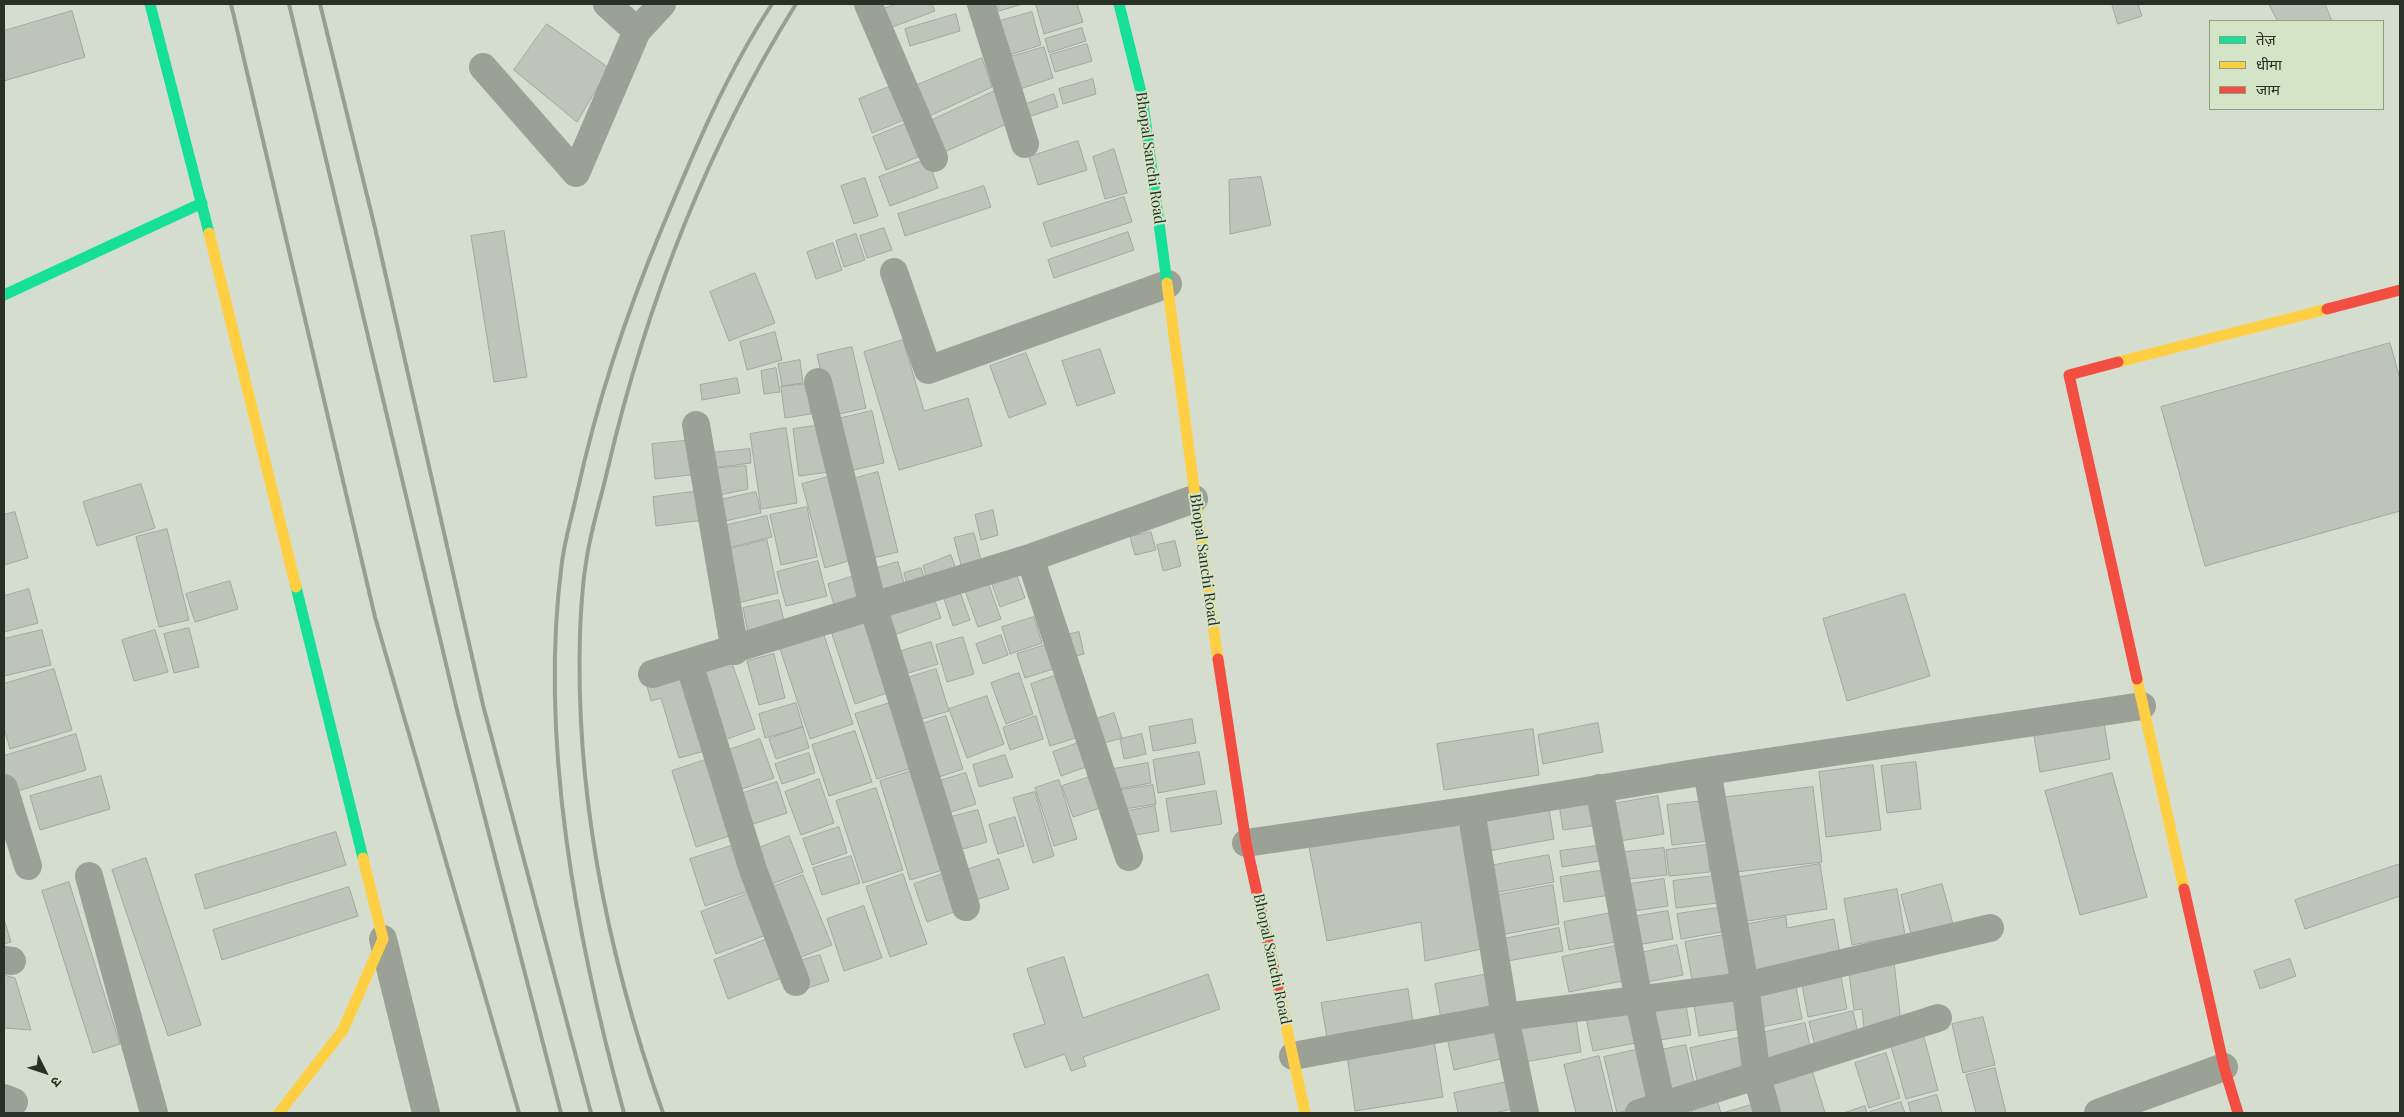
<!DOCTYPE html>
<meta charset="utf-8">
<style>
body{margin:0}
#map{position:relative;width:2404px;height:1117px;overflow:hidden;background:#d5dece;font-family:"Playfair Display","Noto Sans Devanagari",serif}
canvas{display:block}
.frame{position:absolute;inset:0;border:5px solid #293024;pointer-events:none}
.legend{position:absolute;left:2209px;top:20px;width:175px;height:90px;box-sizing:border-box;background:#d4e5c7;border:1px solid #909d86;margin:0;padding:6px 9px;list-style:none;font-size:15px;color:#293024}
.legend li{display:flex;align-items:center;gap:10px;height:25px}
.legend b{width:25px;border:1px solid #909d86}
.north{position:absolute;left:20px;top:1047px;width:50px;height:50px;-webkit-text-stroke:4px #d4e5c7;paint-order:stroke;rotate:131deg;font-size:14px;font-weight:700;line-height:20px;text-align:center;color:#293024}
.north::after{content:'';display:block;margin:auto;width:18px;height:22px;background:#293024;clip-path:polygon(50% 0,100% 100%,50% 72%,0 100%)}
</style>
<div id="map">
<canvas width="2404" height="1117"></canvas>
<div class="frame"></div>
<ul class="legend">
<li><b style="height:6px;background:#16e098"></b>तेज़</li>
<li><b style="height:6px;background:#ffcf43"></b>धीमा</li>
<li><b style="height:6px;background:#f24e42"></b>जाम</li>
</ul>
<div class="north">उ</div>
</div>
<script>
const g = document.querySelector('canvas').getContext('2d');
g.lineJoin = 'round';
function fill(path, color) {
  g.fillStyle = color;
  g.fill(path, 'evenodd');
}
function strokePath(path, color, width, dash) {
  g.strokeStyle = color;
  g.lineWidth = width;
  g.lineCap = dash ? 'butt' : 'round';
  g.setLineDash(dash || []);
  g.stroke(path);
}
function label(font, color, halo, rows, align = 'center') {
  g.font = font + ' "Playfair Display",serif';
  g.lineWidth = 4;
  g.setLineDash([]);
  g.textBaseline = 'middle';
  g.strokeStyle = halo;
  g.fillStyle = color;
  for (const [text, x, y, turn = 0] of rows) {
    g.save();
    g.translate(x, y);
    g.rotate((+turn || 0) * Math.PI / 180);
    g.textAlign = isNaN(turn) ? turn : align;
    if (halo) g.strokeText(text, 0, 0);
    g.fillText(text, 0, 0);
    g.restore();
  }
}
const building = new Path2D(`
 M897,4h35l3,7 -48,18 -7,-19z
 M996,4h27l-24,7z
 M1039,4h38l6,18 -39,12 -8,-29z
 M2112,4h26l4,12 -24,8z
 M2269,4h56l7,17h-54z
 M72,11l13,46 -81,24v-50z
 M1032,12l9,33 -38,12 -10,-34z
 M956,14l4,17 -50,15 -5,-17z
 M547,24l62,44 -32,54 -63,-52z
 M1082,28l4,13 -37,12 -4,-14z
 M1087,44l5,17 -37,11 -5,-17z
 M1044,47l9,31 -39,13 -10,-32z
 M982,58l10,29 -69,32 -13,-31z
 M1093,79l3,15 -33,10 -4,-15z
 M891,86l13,34 -32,13 -13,-34z
 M997,90l14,32 -71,32 -14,-31z
 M1054,94l4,13 -33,11 -4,-12z
 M905,124l13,33 -32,13 -13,-33z
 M1078,141l9,29 -49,15 -9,-28z
 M1114,149l13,44 -22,6 -12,-42z
 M928,159l10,29 -48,18 -11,-29z
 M1261,177l10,48 -41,9 -1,-54z
 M865,178l13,38 -24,8 -13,-38z
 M984,186l7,21 -86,29 -7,-22z
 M1124,197l8,25 -81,25 -8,-24z
 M884,228l8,22 -25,8 -7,-22z
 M504,231l23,146 -33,5 -23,-146z
 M1128,232l6,18 -80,28 -6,-18z
 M856,234l9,26 -21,7 -8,-26z
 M833,243l9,27 -26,9 -9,-27z
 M755,273l20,50 -46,18 -19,-49z
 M775,332l7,28 -35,10 -7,-28z
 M903,340l21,71 44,-13 14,48 -83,24 -35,-118z
 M2390,343l10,36v132l-195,55 -44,-159z
 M852,347l14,61 -35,8 -14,-61z
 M1100,349l15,44 -38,13 -15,-45z
 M1026,353l20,51 -37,14 -19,-52z
 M800,360l3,23 -21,3 -4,-22z
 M776,368l4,24 -16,2 -3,-23z
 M737,378l3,15 -38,7 -2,-15z
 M807,384l4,30 -26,4 -4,-31z
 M872,411l12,52 -39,9 -12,-52z
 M823,425l6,47 -30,4 -6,-47z
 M786,428l11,75 -36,6 -11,-75z
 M694,440l4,34 -43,5 -3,-35z
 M750,449l1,14 -40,5 -1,-15z
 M746,466l2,23 -38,8 -2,-28z
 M878,472l20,80 -33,8 -20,-79z
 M832,476l23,83 -30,9 -23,-84z
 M141,484l14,44 -58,18 -14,-44z
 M701,491l3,29 -48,6 -3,-29z
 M756,492l5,21 -45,10 -5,-21z
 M807,507l10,50 -36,8 -11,-50z
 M993,510l5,25 -17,5 -6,-25z
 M15,512l13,46 -24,7v-50z
 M767,516l5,21 -53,13 -5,-22z
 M167,529l22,91 -30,7 -23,-90z
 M1151,532l5,18 -21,5 -5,-18z
 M974,533l7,27 -20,5 -7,-27z
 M767,540l11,53 -44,11 -12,-53z
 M1175,541l6,25 -18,5 -6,-26z
 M951,555l6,17 -29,10 -5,-16z
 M818,561l9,35 -41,10 -9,-34z
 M898,562l8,28 -28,8 -8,-28z
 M1013,565l12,33 -25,9 -12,-34z
 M921,568l5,14 -18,6 -4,-15z
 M861,574l9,29 -34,9 -8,-28z
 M985,574l16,45 -23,8 -16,-45z
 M230,581l8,28 -43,13 -9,-28z
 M957,584l13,36 -17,6 -12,-36z
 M29,589l9,34 -34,9v-36z
 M931,590l10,28 -55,20 -10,-29z
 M1905,594l25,82 -83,25 -24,-82z
 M779,600l6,25 -37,8 -5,-25z
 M864,613l26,79 -35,12 -26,-79z
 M1034,617l8,26 -32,11 -8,-27z
 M189,628l10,39 -25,6 -10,-39z
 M822,629l31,95 -43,15 -32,-96z
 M42,630l9,35 -47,11v-37z
 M155,630l13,42 -34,9 -12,-41z
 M1079,632l5,22 -17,4 -5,-22z
 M1001,635l7,20 -25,9 -7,-20z
 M963,637l11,37 -27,8 -11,-37z
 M931,642l7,22 -36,11 -7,-22z
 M1045,645l8,24 -28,9 -8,-24z
 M774,654l11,44 -26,7 -12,-44z
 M732,663l23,66 -36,13 -22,-67z
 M54,669l18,61 -62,19 -6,-21v-44z
 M688,669l17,82 -26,7 -18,-60 -10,3 -5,-19z
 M936,669l13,42 -34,10 -11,-42z
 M1019,673l14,41 -27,10 -15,-41z
 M1057,675l19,63 -26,8 -19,-62z
 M987,696l17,48 -37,14 -18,-49z
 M896,701l22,65 -41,13 -22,-65z
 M796,703l7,24 -38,11 -6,-24z
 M1114,713l8,25 -22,6 -7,-24z
 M946,716l17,53 -27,9 -17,-53z
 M1036,716l7,23 -33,11 -7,-22z
 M1192,719l4,24 -43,8 -4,-24z
 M1598,723l5,29 -60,12 -5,-29z
 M2104,723l6,36 -70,13 -6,-36z
 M803,727l6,21 -33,11 -7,-20z
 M1533,729l6,46 -95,15 -7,-46z
 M855,731l17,51 -43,14 -17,-51z
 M76,734l10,36 -78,24 -4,-14v-24z
 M1142,734l4,20 -22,5 -4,-20z
 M760,739l14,39 -41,14 -13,-39z
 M1078,743l8,24 -25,9 -8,-24z
 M1199,752l6,32 -47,9 -5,-33z
 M809,753l6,20 -33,11 -7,-20z
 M1005,755l8,22 -34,10 -6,-22z
 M711,758l24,76 -39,13 -24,-76z
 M1916,762l5,47 -34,4 -6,-47z
 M1148,763l3,20 -39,7 -4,-20z
 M1873,765l8,65 -55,7 -7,-65z
 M918,769l31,99 -39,12 -30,-99z
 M966,773l10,31 -28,9 -9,-32z
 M2112,773l35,124 -67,18 -35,-124z
 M101,776l9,33 -70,21 -10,-34z
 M1093,776l10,31 -30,10 -11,-31z
 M819,779l15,44 -33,12 -16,-43z
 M1059,780l18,59 -23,7 -19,-58z
 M777,782l10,31 -46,15 -10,-31z
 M1153,785l3,19 -38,6 -3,-19z
 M1813,787l9,75 -94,11 -9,-75z
 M876,788l27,82 -40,13 -27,-82z
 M1216,791l6,33 -51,8 -5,-33z
 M1035,792l19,64 -21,7 -20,-65z
 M1658,796l6,38 -51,8 -6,-37z
 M1595,799l4,26 -36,5 -4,-26z
 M1704,801l5,40 -37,4 -5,-40z
 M1548,803l6,36 -65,12 -7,-36z
 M1155,806l4,25 -34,6 -3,-25z
 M978,810l9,32 -31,9 -9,-33z
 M1015,817l9,29 -26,8 -9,-29z
 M1468,821l14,128 -57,12 -4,-39 -94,19 -20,-104z
 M839,827l8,26 -35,12 -9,-26z
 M336,832l10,33 -141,44 -10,-34z
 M789,836l14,36 -39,15 -13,-36z
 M734,845l15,46 -44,15 -15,-47z
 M1604,845l1,15 -43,7 -2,-16z
 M1707,845l3,27 -41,4 -3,-26z
 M1664,848l3,27 -48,5 -3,-27z
 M1549,855l5,27 -60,11 -5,-27z
 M851,856l9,27 -38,12 -9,-27z
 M146,858l55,167 -33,11 -56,-166z
 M999,859l10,30 -36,12 -10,-30z
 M1820,864l7,45 -86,13 -6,-44z
 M2400,864v32l-95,33 -10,-29z
 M1606,870l4,25 -46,7 -4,-25z
 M946,873l13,37 -32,12 -13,-38z
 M903,874l24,70 -37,13 -24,-70z
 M803,875l29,70 -38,15 -29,-70z
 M1714,876l4,27 -42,5 -3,-27z
 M1664,879l4,27 -41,6 -4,-27z
 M69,882l51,162 -27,9 -51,-162z
 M1942,884l11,40 -42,10 -10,-39z
 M1553,885l6,39 -59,11 -7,-39z
 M349,887l9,29 -136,44 -9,-30z
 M1897,889l8,46 -53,10 -8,-46z
 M755,891l16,42 -55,21 -15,-42z
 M864,906l18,52 -38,13 -17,-52z
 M1718,908l4,24 -41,7 -4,-25z
 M1668,911l5,28 -42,7 -5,-28z
 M1611,913l5,29 -47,8 -5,-28z
 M1786,917l1,11 47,-9 7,41 -93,18 -10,-52z
 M4,919l7,23 -7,2z
 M1559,928l4,23 -61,11 -4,-22z
 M1729,934l8,48 -43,8 -9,-48z
 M770,938l14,39 -56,22 -14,-39z
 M1677,945l6,30 -41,8 -6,-29z
 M1615,946l7,35 -53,11 -7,-35z
 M820,955l9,26 -24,8 -9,-27z
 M1064,957l19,61 125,-44 12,35 -137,48 3,9 -15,5 -6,-17 -40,14 -12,-34 32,-10 -18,-55z
 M2290,959l6,17 -36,13 -6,-18z
 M1894,962l7,61 -37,5 -2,-19 -8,1 -6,-43z
 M1840,971l7,38 -39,8 -7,-38z
 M1493,973l7,42 -58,10 -7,-41z
 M4,975l11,3 16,52 -27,-2z
 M1795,981l7,38 -41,8 -7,-39z
 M1408,989l6,40 -86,14 -7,-40z
 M1740,991l6,37 -47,8 -6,-37z
 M1685,999l6,36 -43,7 -6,-35z
 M1629,1005l7,38 -43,8 -8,-37z
 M1853,1011l7,31 -43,11 -8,-31z
 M1575,1013l6,39 -62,11 -7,-38z
 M1983,1017l12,48 -32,8 -11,-49z
 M1501,1020l8,37 -55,13 -8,-37z
 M1805,1023l7,32 -48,12 -7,-33z
 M1433,1034l10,63 -88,14 -9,-63z
 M1747,1036l8,38 -57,11 -8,-37z
 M1924,1037l14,53 -32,9 -15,-53z
 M1686,1045l10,48 -30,6 -10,-48z
 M1640,1049l13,55 -36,9 -13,-56z
 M1886,1053l14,45 -31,10 -14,-45z
 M1599,1056l14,57h-37l-12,-48z
 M1811,1067l14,46h-48l-10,-33z
 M1995,1068l11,45h-30l-10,-38z
 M1507,1082l5,27 -18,4h-36l-4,-20z
 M1715,1093l6,20h-29l-4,-13z
 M1937,1095l5,18h-31l-3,-10z
 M1761,1102l4,11h-42z
 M1901,1102l4,11h-35v-1z
 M1865,1106l2,7h-23z`);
const street = new Path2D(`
 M607,4l30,27
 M868,4l66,154
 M981,4l44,140
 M483,67l93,106 61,-142 25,-27
 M894,272l34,98 240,-86
 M818,382l55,224 93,301
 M696,425l39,226
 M1030,558l99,299
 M689,663l64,207 43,112
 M652,674l378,-116 164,-59
 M1707,771l38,215 12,90 10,37
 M4,788l24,78
 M1599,788l40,213 23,106
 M1471,810l34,207 20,96
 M1246,843l225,-33 236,-39 435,-65
 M89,876l65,237
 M383,939l43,174
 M4,960l8,1
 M1293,1056l212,-39 240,-31 245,-58
 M4,1098l10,4
 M1639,1113l299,-95
 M2098,1113l126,-46`);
const fast = new Path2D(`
 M150,4l59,229
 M1119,4l23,92 25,187
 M4,295l198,-92
 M296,587l67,271`);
const slow = new Path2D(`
 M209,233l87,354
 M1167,283c17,126 32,251 51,376
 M2118,362l209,-53
 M2137,679l47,210
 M1278,988l27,125
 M279,1113l64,-83 40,-91 -20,-81`);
const jam = new Path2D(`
 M2327,309l73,-19
 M2118,362l-49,13 68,304
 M1218,659l28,184 32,145
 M2184,889l40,178 14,46`);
const rail = new Path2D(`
 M231,4l144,613 144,496
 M289,4l168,706 104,403
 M320,4l55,224 108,477 108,408
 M624,1113c-47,-172 -86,-373 -62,-551 3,-23 10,-46 15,-69 20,-91 49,-179 85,-265 32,-77 64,-154 110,-224
 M663,1113c-54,-153 -88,-316 -83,-480 1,-23 2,-47 6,-70 4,-30 14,-61 21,-91 38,-164 100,-325 189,-468`);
const streetNames = [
 ["Bhopal Sanchi Road",1150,158,82],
 ["Bhopal Sanchi Road",1204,560,82],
 ["Bhopal Sanchi Road",1272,959,78]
];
fill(building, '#bec5b8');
strokePath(building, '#a1a89c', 1);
strokePath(street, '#9ba295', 28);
strokePath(fast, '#16e098', 11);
strokePath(slow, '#ffcf43', 11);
strokePath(jam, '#f24e42', 11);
strokePath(rail, '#989e92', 4);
label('15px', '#293024', '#d4e5c7', streetNames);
</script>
